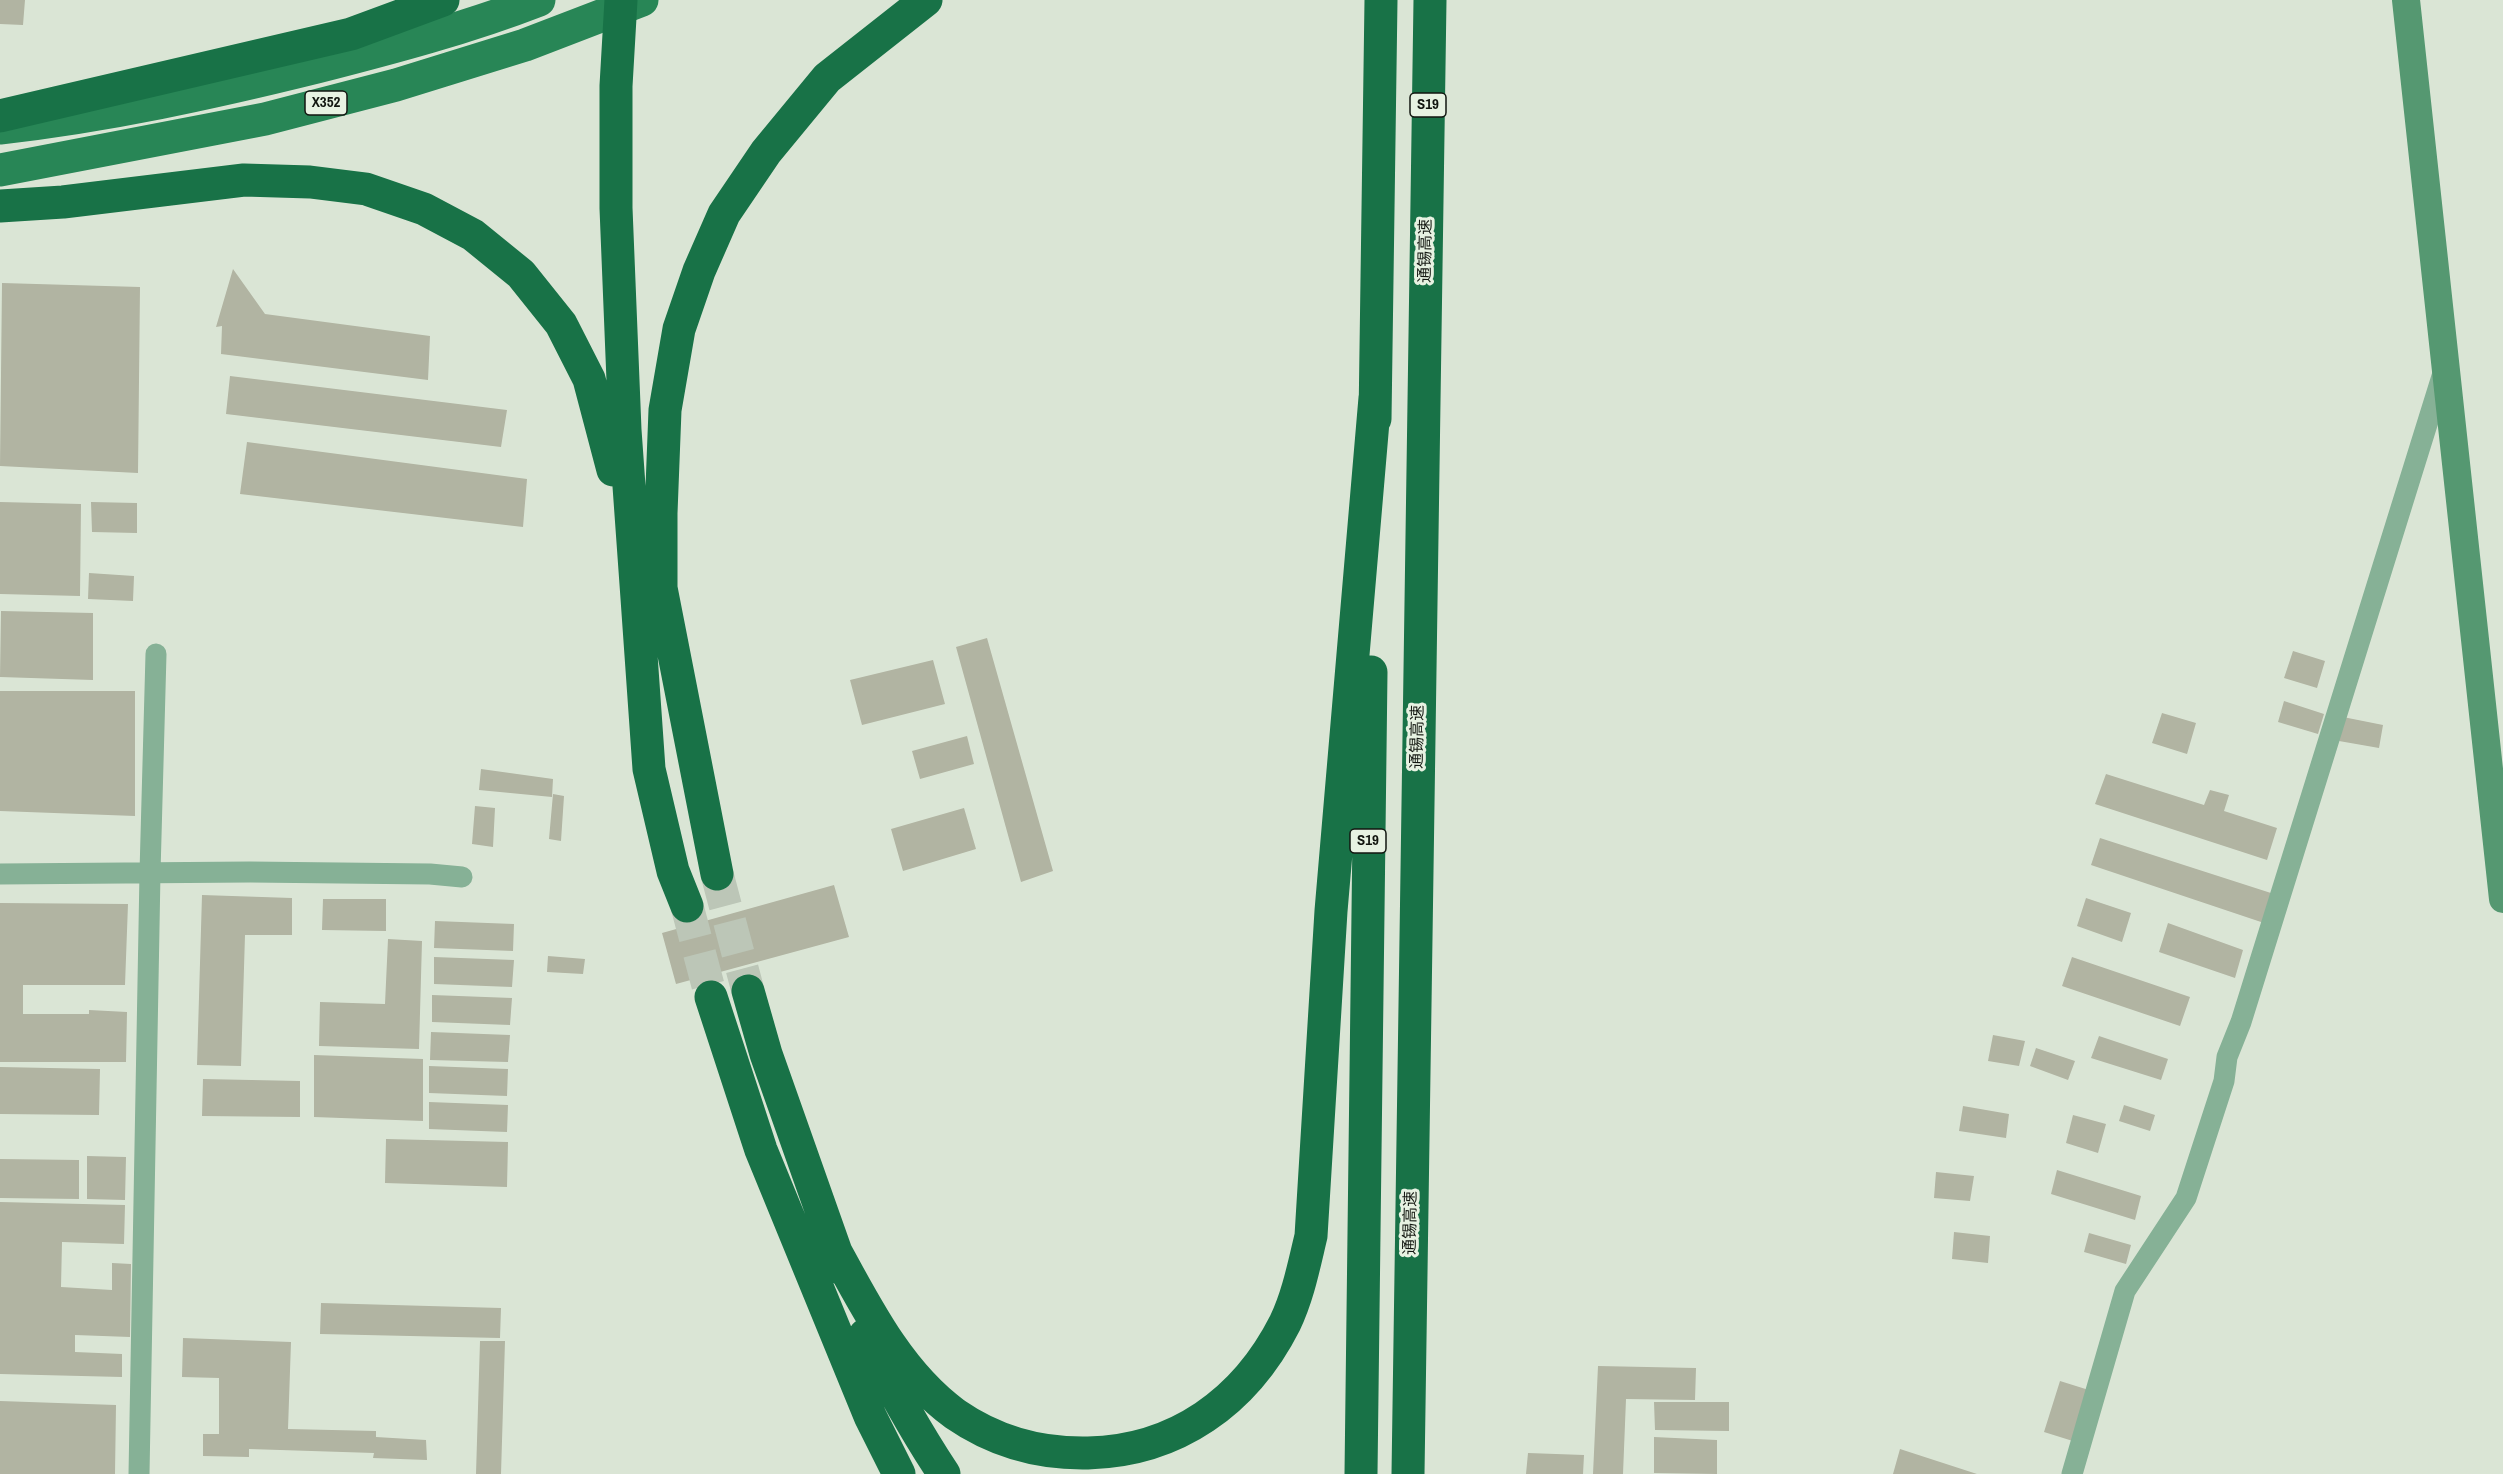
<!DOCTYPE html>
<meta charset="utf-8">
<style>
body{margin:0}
canvas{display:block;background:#dae5d5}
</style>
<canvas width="2503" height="1474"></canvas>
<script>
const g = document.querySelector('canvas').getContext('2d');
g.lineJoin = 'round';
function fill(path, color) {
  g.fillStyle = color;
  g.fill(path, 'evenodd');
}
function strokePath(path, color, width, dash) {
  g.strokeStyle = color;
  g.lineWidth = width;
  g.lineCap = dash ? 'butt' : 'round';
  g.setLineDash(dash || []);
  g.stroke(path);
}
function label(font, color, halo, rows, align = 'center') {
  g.font = font + ' "Archivo Narrow","Noto Sans SC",sans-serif';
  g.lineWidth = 6;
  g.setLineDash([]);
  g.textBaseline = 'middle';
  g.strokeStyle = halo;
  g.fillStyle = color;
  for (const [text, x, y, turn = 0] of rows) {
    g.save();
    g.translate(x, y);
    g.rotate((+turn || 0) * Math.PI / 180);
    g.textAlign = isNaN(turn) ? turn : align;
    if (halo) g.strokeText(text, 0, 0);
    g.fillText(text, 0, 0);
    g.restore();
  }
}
const building = new Path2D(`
 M0,0h25l-2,25 -23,-1z
 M233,269l32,45 165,22 -2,44 -207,-26 1,-28 -6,1z
 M2,283l138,4 -2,186 -138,-7z
 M230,376l277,34 -6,37 -275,-33z
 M247,442l280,37 -4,48 -283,-33z
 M0,502l81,2 -1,92 -80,-2z
 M91,502l46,1v30l-45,-1z
 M89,573l45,3 -1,25 -45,-2z
 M1,611l92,2v67l-93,-3z
 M987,638l66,233 -32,11 -65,-235z
 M2293,651l32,10 -8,27 -33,-10z
 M933,660l12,44 -83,21 -12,-45z
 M0,691h135v125l-135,-5z
 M2284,701l40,13 -6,20 -40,-12z
 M2162,713l34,10 -9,31 -35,-11z
 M2343,717l40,8 -4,23 -40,-7z
 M967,736l7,28 -54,15 -8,-28z
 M481,769l72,10 -1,18 -73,-7z
 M2106,774l98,31 6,-15 19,5 -5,16 53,17 -10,32 -172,-56z
 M553,794l11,2 -3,45 -12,-2z
 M475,806l20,2 -2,39 -21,-3z
 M964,808l12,41 -73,22 -12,-42z
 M2100,838l174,56 -10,29 -173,-58z
 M834,885l15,52 -173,47 -14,-51z
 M202,895l90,3v37h-47l-4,131 -44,-1z
 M2086,898l45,15 -9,29 -45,-16z
 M323,899h63v32l-64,-1z
 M0,903l128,1 -3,81h-102v29h66v-4l38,2 -1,50h-126z
 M435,921l79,3 -1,27 -79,-3z
 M2168,923l75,27 -8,28 -76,-26z
 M388,939l34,2 -3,108 -100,-3 1,-44 65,2z
 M548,956l37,3 -2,15 -36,-2z
 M434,957l80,3 -2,27 -78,-3z
 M2072,957l118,40 -10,29 -118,-40z
 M432,995l80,3 -2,27 -78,-3z
 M431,1032l79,3 -2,27 -78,-2z
 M1993,1035l32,6 -6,25 -31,-5z
 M2099,1036l69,23 -7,21 -70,-22z
 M2036,1048l39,13 -7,19 -38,-14z
 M314,1055l109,4v62l-109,-4z
 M429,1066l79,3 -1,27 -78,-3z
 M0,1067l100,2 -1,46 -99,-1z
 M203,1079l97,2v36l-98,-1z
 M429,1102l79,3 -1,27 -78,-3z
 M2124,1105l31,10 -5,16 -31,-10z
 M1963,1106l46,8 -3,24 -47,-7z
 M2073,1115l33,9 -8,29 -32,-10z
 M386,1139l122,3 -1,45 -122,-4z
 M87,1156l39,1 -1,43 -38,-1z
 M0,1159l79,1v39l-79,-1z
 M2057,1170l84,26 -6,24 -84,-26z
 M1936,1172l38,4 -4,25 -36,-3z
 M0,1202l125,3 -1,39 -62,-2 -1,45 51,3v-27l19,1 -1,73 -55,-2v17l47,2v23l-122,-3z
 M1954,1232l36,4 -2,27 -36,-4z
 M2089,1233l42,12 -5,19 -42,-12z
 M321,1303l180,5 -1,30 -180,-4z
 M183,1338l108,4 -3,87 88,2v6l50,3 1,20 -54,-2 1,-5 -125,-4v8l-46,-1v-22h16v-56l-37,-1z
 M480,1341h25l-4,133h-25z
 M1598,1366l98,2 -1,32 -69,-1 -3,75h-30z
 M2060,1381l32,10 -16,51 -32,-10z
 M0,1401l116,4 -1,69h-115z
 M1654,1402h75v29l-74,-1z
 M1654,1437l63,3v34l-63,-1z
 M1900,1449l77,25h-84z
 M1528,1453l56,2 -1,19h-57z`);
const highwayTunnel = new Path2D(`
 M717,874l31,117
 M687,906l24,91`);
const street = new Path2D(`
 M0,874l250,-2 180,2 32,3
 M139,1474l11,-601 6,-219
 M2072,1474l53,-183 61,-93 38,-117 3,-24 14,-35 202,-649`);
const secondary = new Path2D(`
 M2406,0l97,899`);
const primary = new Path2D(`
 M0,128c107,-12 212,-35 317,-61 74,-19 150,-39 222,-67
 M0,170l265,-51 131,-34 129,-40 117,-45`);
const highway = new Path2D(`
 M621,0l-5,86v122l9,222 12,168 12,171 24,102 14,35
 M0,116l351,-82 92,-34
 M0,206l63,-4 181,-22 66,2 56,7 58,20 49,26 48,39 40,50 28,55 24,91
 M1375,419l6,-419
 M717,874l-56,-286v-75l4,-103 14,-81 20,-58 25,-57 42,-62 61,-74 99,-78
 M748,991l18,63 76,215
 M711,997l50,153 109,266 29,58
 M835,1250c32,59 65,124 120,164 39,27 85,40 133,39 88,-2 157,-51 197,-130 13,-27 19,-58 26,-87l20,-325 44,-513
 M865,1335c24,48 49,94 79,139
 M1361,1474l10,-802
 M1408,1474l22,-1474`);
const shields = [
 [326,103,42],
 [1428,105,36],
 [1368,841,36]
];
const shieldNames = [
 ["X352",326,103],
 ["S19",1428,105],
 ["S19",1368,841]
];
const streetNames = [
 ["通锡高速",1426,251,-89],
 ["通锡高速",1418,737,-89],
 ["通锡高速",1411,1223,-89]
];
fill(building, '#b1b4a2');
strokePath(highwayTunnel, '#bcc6b7', 33, [33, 16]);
strokePath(street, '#86b196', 21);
strokePath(secondary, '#559871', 28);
strokePath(primary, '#288656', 33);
strokePath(highway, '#187247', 33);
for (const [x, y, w] of shields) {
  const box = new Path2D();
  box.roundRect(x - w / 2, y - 12, w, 24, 4.5);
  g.fillStyle = '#e7f2e2';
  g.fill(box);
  strokePath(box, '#121610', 1.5);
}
label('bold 15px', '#121610', null, shieldNames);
label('16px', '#121610', '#e7f2e2', streetNames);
</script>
